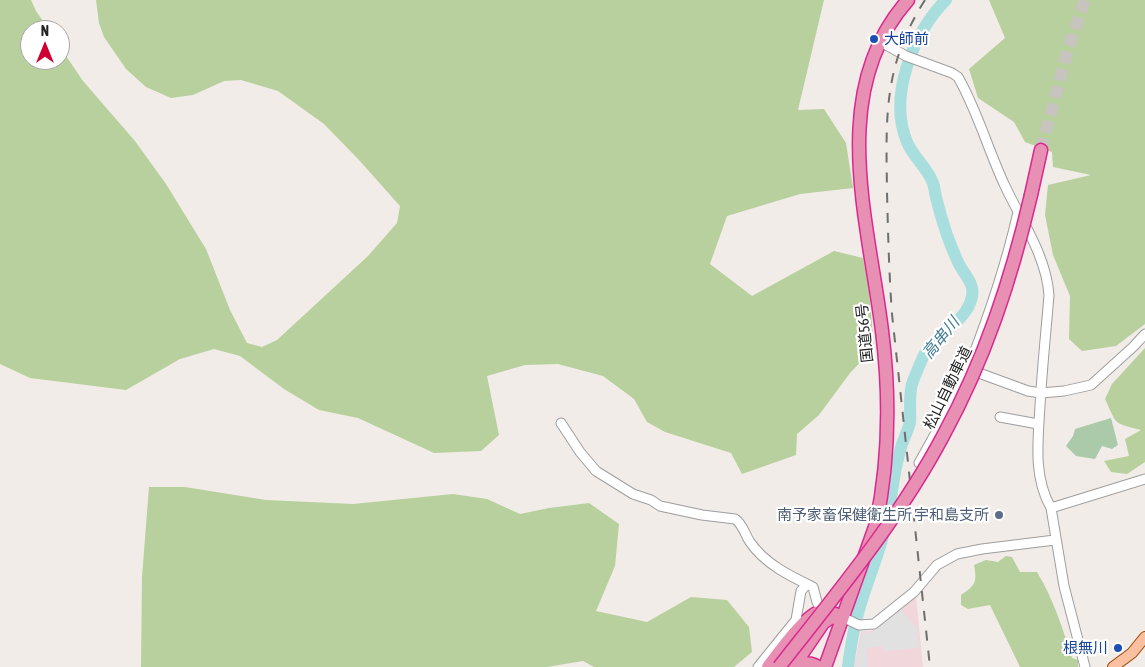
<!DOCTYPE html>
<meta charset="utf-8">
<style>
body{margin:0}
#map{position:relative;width:1145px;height:667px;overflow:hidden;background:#f1ece7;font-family:"Asap Condensed",sans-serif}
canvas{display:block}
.north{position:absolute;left:20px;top:20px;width:50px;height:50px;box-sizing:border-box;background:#fff;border:1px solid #a6a6a6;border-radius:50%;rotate:0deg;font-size:14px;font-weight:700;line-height:20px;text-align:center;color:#212121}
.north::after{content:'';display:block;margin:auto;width:18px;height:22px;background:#d00131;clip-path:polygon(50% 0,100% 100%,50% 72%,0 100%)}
</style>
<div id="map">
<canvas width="1145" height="667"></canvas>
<div class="north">N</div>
</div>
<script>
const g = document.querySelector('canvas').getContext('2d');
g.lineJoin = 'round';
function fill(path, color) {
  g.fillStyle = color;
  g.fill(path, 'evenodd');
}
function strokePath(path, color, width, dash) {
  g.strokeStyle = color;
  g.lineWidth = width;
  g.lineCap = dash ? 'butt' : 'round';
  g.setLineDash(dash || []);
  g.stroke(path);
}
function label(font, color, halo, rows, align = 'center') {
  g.font = font + ' "Asap Condensed","Noto Sans JP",sans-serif';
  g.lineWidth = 4.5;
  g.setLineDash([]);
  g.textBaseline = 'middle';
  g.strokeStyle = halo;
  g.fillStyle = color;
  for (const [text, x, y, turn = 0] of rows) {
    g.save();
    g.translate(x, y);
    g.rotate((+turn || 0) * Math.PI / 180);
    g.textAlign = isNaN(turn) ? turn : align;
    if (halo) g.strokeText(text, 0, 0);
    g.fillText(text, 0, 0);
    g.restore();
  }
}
const commercial = new Path2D(`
 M916,596l7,71h-69l7,-36h10z`);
const forest = new Path2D(`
 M0,0h31l5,11 13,19h-19v30h30v-13l23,34 52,60 31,43 40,65 24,61 17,33 15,4 15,-7 91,-84 29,-33 3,-17 -41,-46 -35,-36 -46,-33 -37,-11 -17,1 -31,14 -22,3 -25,-11 -20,-18 -22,-32 -5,-14 -3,-23h728l-26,110 26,-1 22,34 7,45 -53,6 -73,22 -17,48 42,32 82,-45 29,7 6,32 5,58 -24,25 -31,42 -22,19 -1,21 -54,19 -11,-21 -66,-21 -18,-10 -13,-23 -31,-23 -45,-12 -33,1 -38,11 12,59 -18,16 -47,2 -76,-35 -39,-8 -35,-21 -44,-33 -26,-7 -34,10 -54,31 -96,-12 -30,-14z
 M989,0h156v324l-29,22 -34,5 -13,-12 1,-43 -17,-41 -8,-40 3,-30 43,-10 -38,-8 -1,-15 -27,-10 -11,-20 -36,-24 -9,-29 36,-31z
 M1145,348v114l-18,12 -16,-2 -7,-11 25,-5 -4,-17 16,-9c-28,-7 -24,-5 -36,-31l7,-15z
 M149,487h36l81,13 87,4 100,-10 34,5 33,15 29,-6 40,-5 30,21 -4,42 -19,45 51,11 44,-25 36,3 22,27 3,25 -18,15h-140l-11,-6 -36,6h-406l1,-90z
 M1006,556l6,1 8,15h17c16,26 26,57 35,86l6,2v7h-58l-30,-62 -22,4 -7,-4v-10c15,-10 16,-13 13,-30l12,-5 12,2z`);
const cemetery = new Path2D(`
 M1111,418l7,27 -6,4 -10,-3 -7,13 -19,-3 -10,-10 7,-10 2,-7z`);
const parking = new Path2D(`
 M901,610l16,19 2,19 -36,3 -1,-5 -15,2 1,19h-13l7,-33 10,-2z`);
const river = new Path2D(`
 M848,667c3,-24 7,-47 15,-70 8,-25 18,-49 24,-76 5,-23 6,-47 13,-70 2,-10 8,-19 10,-29 1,-12 -2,-29 3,-41 4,-9 8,-22 14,-31 13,-18 41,-30 45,-54 3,-13 -10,-24 -14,-34 -9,-19 -16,-41 -21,-61 -2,-6 -2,-12 -4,-18 -6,-16 -20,-26 -26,-41 -19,-45 6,-110 39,-142`);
const highwayTunnel = new Path2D(`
 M1041,150l27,-101 17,-49`);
const minor = new Path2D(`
 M879,41l27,15 46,17 6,4c20,35 30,73 47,109 17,36 41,69 44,109 -3,37 -7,74 -9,111 -2,34 -7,71 11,102l13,78 21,81
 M1018,212c-12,54 -30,106 -50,157l60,22 13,2 23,-2 27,-6 42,-38 12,-13
 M1000,417l38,7
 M561,423l19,29 16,19 37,23 18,6 9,6 42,9 33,4c8,5 10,16 15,23 15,22 40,34 63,45l4,15 7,13
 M919,463l34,-61 15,-33
 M1051,508l94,-29
 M842,617l17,8 15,-1 40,-32 23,-27 20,-11 25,-5 73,-9
 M758,667l38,-47 5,-29 6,-7`);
const major = new Path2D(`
 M1113,667l19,-14 13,-16`);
const highway = new Path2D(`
 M1031,195l10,-45
 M768,667c9,-12 38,-52 51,-55 8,-2 16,2 23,5
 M793,667l30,-44 7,-5 12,-1
 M798,667c6,-4 13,-5 20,0
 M825,667l51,-143c13,-62 14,-130 6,-193 -13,-108 -56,-239 26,-331`);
const rail = new Path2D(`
 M925,0c-42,66 -39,117 -38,191 1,42 2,82 5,123l38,353`);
const highwayBridge = new Path2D(`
 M779,667c58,-74 120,-148 164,-231 42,-77 68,-156 88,-241`);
const markers = [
 [874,39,5,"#1a4fb4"],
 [999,515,5,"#5c6f8a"],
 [1118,648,5,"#1a4fb4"]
];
const transitNames = [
 ["大師前",884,39],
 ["根無川",1108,648,"right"]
];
const streetNames = [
 ["国道56号",865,333,-96],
 ["松山自動車道",948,388,-64]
];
const serviceNames = [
 ["南予家畜保健衛生所 宇和島支所",989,515]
];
const waterNames = [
 ["高串川",941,338,-51]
];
fill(commercial, '#f1d7dc');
fill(forest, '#b7d09d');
fill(cemetery, '#abcaa9');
fill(parking, '#e1e1e1');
strokePath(river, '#a8dede', 12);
strokePath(highwayTunnel, '#c7c3bf', 12, [12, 6]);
strokePath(minor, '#9e9e9e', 11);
strokePath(major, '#9c4501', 12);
strokePath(highway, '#da298e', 15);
strokePath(minor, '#fff', 9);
strokePath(major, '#fbc0a2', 10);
strokePath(highway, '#e790b4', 12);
strokePath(rail, '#6f6f6f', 2, [10, 10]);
strokePath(highwayBridge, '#da298e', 15, []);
strokePath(highwayBridge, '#e790b4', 12);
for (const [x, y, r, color] of markers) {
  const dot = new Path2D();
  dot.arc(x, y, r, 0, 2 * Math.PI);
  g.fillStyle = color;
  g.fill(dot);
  strokePath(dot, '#fff', 2);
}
label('15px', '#164399', '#fff', transitNames, 'left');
label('15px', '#212121', '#fff', streetNames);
label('15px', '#4e5e75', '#fff', serviceNames, 'right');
label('italic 16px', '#417b91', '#fff', waterNames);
</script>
